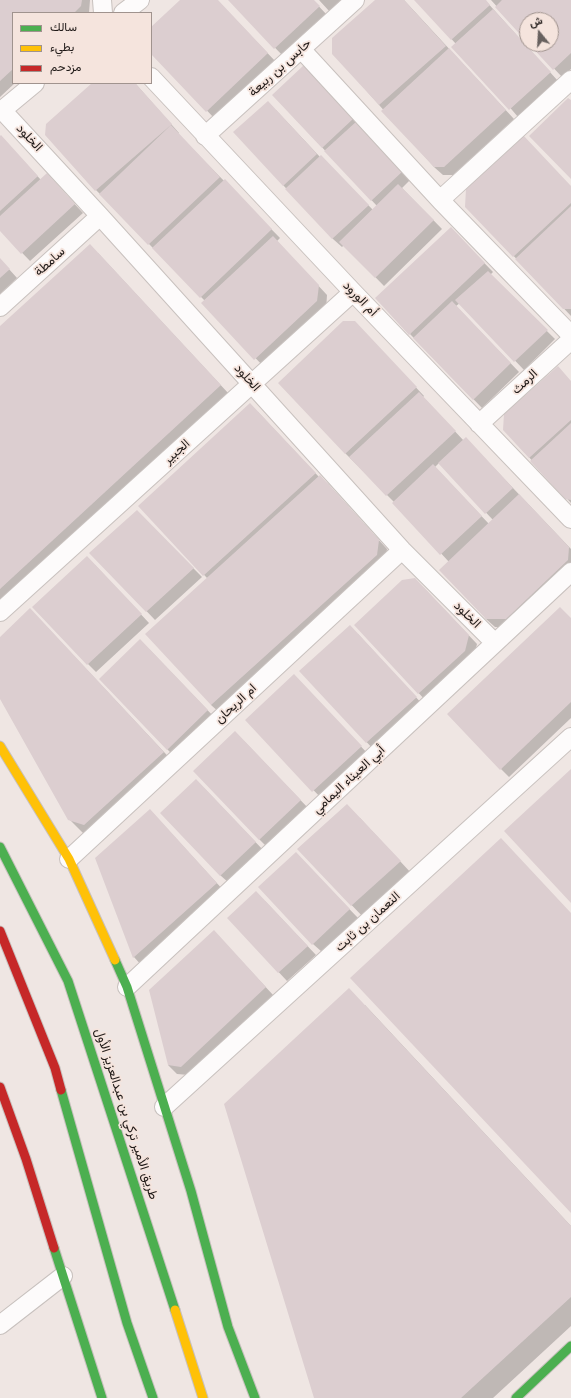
<!DOCTYPE html>
<meta charset="utf-8">
<style>
body{margin:0}
#map{position:relative;width:571px;height:1398px;overflow:hidden;background:#efe6e3;font-family:"DM Sans",Vazirmatn,sans-serif}
canvas{display:block}
.legend{position:absolute;left:12px;top:12px;width:140px;height:72px;box-sizing:border-box;background:#f5e4dd;border:1px solid #a0938e;margin:0;padding:5px 7px;list-style:none;font-size:12px;color:#201a18}
.legend li{display:flex;align-items:center;gap:8px;height:20px}
.legend b{width:20px;border:1px solid #a0938e}
.north{position:absolute;left:519px;top:12px;width:40px;height:40px;box-sizing:border-box;background:#f5e4dd;border:1px solid #a0938e;border-radius:50%;rotate:342deg;font-size:11px;font-weight:700;line-height:16px;text-align:center;color:#201a18}
.north::after{content:'';display:block;margin:auto;width:14px;height:18px;background:#68615f;clip-path:polygon(50% 0,100% 100%,50% 72%,0 100%)}
</style>
<div id="map">
<canvas width="571" height="1398"></canvas>
<ul class="legend">
<li><b style="height:5px;background:#4caf50"></b>سالك</li>
<li><b style="height:5px;background:#ffc107"></b>بطيء</li>
<li><b style="height:5px;background:#c62828"></b>مزدحم</li>
</ul>
<div class="north">ش</div>
</div>
<script>
const g = document.querySelector('canvas').getContext('2d');
g.lineJoin = 'round';
function fill(path, color) {
  g.fillStyle = color;
  g.fill(path, 'evenodd');
}
function strokePath(path, color, width, dash) {
  g.strokeStyle = color;
  g.lineWidth = width;
  g.lineCap = dash ? 'butt' : 'round';
  g.setLineDash(dash || []);
  g.stroke(path);
}
function label(font, color, halo, rows, align = 'center') {
  g.font = font + ' "DM Sans",Vazirmatn,sans-serif';
  g.lineWidth = 3.5;
  g.setLineDash([]);
  g.textBaseline = 'middle';
  g.strokeStyle = halo;
  g.fillStyle = color;
  for (const [text, x, y, turn = 0] of rows) {
    g.save();
    g.translate(x, y);
    g.rotate((+turn || 0) * Math.PI / 180);
    g.textAlign = isNaN(turn) ? turn : align;
    if (halo) g.strokeText(text, 0, 0);
    g.fillText(text, 0, 0);
    g.restore();
  }
}
const shadow = new Path2D(`
 M0,0h90l-1,13h-76v70h2l-15,14z
 M182,0h35l59,62 -61,57 -64,-67v-23z
 M229,0h84l14,15 -44,41z
 M319,0h25l-14,12z
 M376,0h28l110,119 -61,56h-10l-9,-8 -101,-114z
 M416,0h69l73,81 -40,36 -62,-73z
 M491,0h80v69l-9,8 -31,-33h20v-24h-24v20z
 M304,67l107,112 -9,9 40,41 -58,57 -40,-41 -2,2 -9,-8 -99,-107 42,-22 44,47 9,8 44,45 4,-4 -104,-111z
 M93,83h42l44,50 -1,1 102,104 -3,3 50,54 -1,15 -62,57 -61,-64 2,-2 -109,-111 -50,-56z
 M0,137l9,8 32,35 14,3 28,30 -53,48 -30,-31z
 M571,187v129l-105,-110z
 M459,237l34,35 -3,3 65,64 -31,31 -64,-67 -4,3 63,66 -37,36 -72,-74z
 M98,253l131,141 -229,211v-277z
 M0,259l17,19 -17,16z
 M363,331l61,65 -1,1 41,44 10,6 97,102v24l-57,54h-19l-9,-8 -37,-57 -55,-60 -49,-49zM439,463l54,57 -4,4 -54,-57z
 M571,382v121l-67,-73z
 M258,412l61,65 9,7 59,65 -2,14 -165,150 -9,-8 -4,-127 -68,-72z
 M137,511l65,66 -47,43 -64,-67z
 M95,565l54,58 -53,49 -8,-8z
 M423,587l54,57 -4,16 -46,42 -72,-77z
 M571,619v99l-62,59 -8,-8z
 M45,625l134,143 -94,67 -16,-16 -69,-122v-59z
 M358,634l66,72 -49,45 -75,-80z
 M149,649l67,70 -40,39 -9,-9z
 M302,684l67,71 -47,44 -76,-79z
 M244,741l65,68 -41,39 -9,-9z
 M204,788l60,63 -35,32 -9,-8z
 M150,810l75,82 -83,74 -8,-9 -37,-99z
 M360,818l52,56 -48,44 -65,-68z
 M304,862l54,56 -36,34 -9,-8z
 M265,901l51,54 -29,26 -59,-63z
 M222,940l52,56 -85,79 -12,-1 -9,-9z
 M365,1005l206,221v100l-78,72h-178z`);
const building = new Path2D(`
 M0,0h82l-1,6 -7,7h-61v56l-13,12z
 M180,0h38l50,53 -62,59 -55,-58v-27z
 M228,0h86l6,6 -46,43z
 M375,0h29l42,46 -67,59 -47,-51v-16z
 M414,0h72l4,5 -39,35z
 M502,0h69v53l-18,17 -24,-26h22v-24h-24v22l-32,-35z
 M493,9l58,63 -42,38 -58,-63z
 M449,48l57,62 -62,57h-10l-53,-56z
 M304,65l50,53 -32,30 -50,-53z
 M92,83h43l37,41 -77,67 -50,-56 1,-11z
 M568,98l3,2v79l-42,-43z
 M268,101l49,53 -34,32 -50,-54z
 M357,121l47,49 -33,31 -47,-50z
 M171,125l49,52 -72,68 -49,-51z
 M1,135l37,41 -38,35v-75z
 M523,135l48,51v17l-58,54 -48,-50 1,-18z
 M321,155l48,50 -37,34 -47,-50z
 M47,173l28,31 -54,50 -21,-23v-15z
 M225,179l47,50 -72,69 -48,-50z
 M398,184l36,36 -59,58 -36,-36z
 M571,206v103h-8l-48,-50z
 M451,227l34,36 -76,72 -34,-37z
 M273,236l46,49 -2,16 -63,59 -53,-57z
 M90,244l131,141 -221,204v-263z
 M0,258l10,11 -10,9z
 M488,271l60,59 -34,32 -59,-62z
 M452,301l59,62 -38,37 -60,-62z
 M343,321h12l62,66 -72,67 -67,-71z
 M558,366l13,15v39l-42,38 -26,-28 1,-16z
 M419,392l37,39 -70,65 -37,-39z
 M250,403l66,70 -113,103 -65,-70z
 M571,423v77l-6,-1 -35,-38z
 M466,437l47,51 -28,26 -47,-51z
 M433,464l49,52 -42,39 -48,-52z
 M320,475l59,65 -2,15 -166,150 -66,-71z
 M519,494l50,53 -1,13 -62,59h-20l-47,-49z
 M137,510l57,58 -48,44 -57,-59z
 M87,556l55,58 -55,51 -55,-58z
 M415,578l54,57 -4,16 -47,43 -64,-69 48,-45z
 M560,607l11,11v84l-71,68 -53,-56z
 M30,608l134,144 -80,73 -16,-5 -68,-121v-62z
 M350,625l67,72 -51,46 -67,-72z
 M140,639l68,71 -41,40 -68,-71z
 M294,674l68,72 -50,46 -67,-72z
 M235,731l66,69 -42,40 -66,-69z
 M571,769v134l-67,-72z
 M196,779l60,63 -36,34 -60,-63z
 M347,804l54,57 -50,45 -54,-57z
 M150,809l67,74 -84,75 -38,-100z
 M501,838l70,75v300l-221,-235z
 M296,852l54,57 -38,36 -54,-58z
 M256,891l52,55 -30,27 -51,-55z
 M214,930l52,57 -85,80 -13,-2 -19,-75z
 M349,988l222,238v71l-110,101h-147l-90,-294z`);
const street = new Path2D(`
 M102,0l1,13
 M123,13l17,-13
 M301,49l139,151 131,135
 M151,77l202,215 218,227
 M2,110l98,106 302,334 93,93
 M0,112l35,-29
 M205,136l150,-136
 M440,200l131,-120
 M0,307l100,-91
 M479,424l92,-84
 M0,612l353,-320
 M69,859l333,-309
 M127,987l444,-415
 M164,1107l407,-370
 M0,1325l63,-49`);
const fast = new Path2D(`
 M0,847l68,134 107,329
 M115,960l12,27 64,204 37,136 27,71
 M61,1090l66,233 26,75
 M54,1248l48,150
 M516,1398l55,-52`);
const slow = new Path2D(`
 M0,746l69,113 46,101
 M175,1310l28,88`);
const jam = new Path2D(`
 M0,931l55,137 6,22
 M0,1087l26,72 28,89`);
const streetNames = [
 ["حابس بن ربيعة",280,68,-42],
 ["الخلود",29,138,47],
 ["سامطة",50,262,-42],
 ["أم الورود",360,299,46],
 ["الخلود",247,378,48],
 ["الرمث",525,382,-43],
 ["الجبير",177,452,-42],
 ["الخلود",467,615,45],
 ["ام الريحان",236,704,-43],
 ["أبي العيناء اليمامي",349,780,-43],
 ["النعمان بن ثابت",368,922,-42],
 ["طريق الأمير تركي بن عبدالعزيز الأول",126,1114,72]
];
fill(shadow, '#0003');
fill(building, '#dcced0');
strokePath(street, '#c8c1be', 20);
strokePath(fast, '#c8c1be', 11);
strokePath(slow, '#c8c1be', 11);
strokePath(jam, '#c8c1be', 11);
strokePath(street, '#fdfbfb', 18);
strokePath(fast, '#4caf50', 9);
strokePath(slow, '#ffc107', 9);
strokePath(jam, '#c62828', 9);
label('13px', '#201a18', '#f5e4dd', streetNames);
</script>
